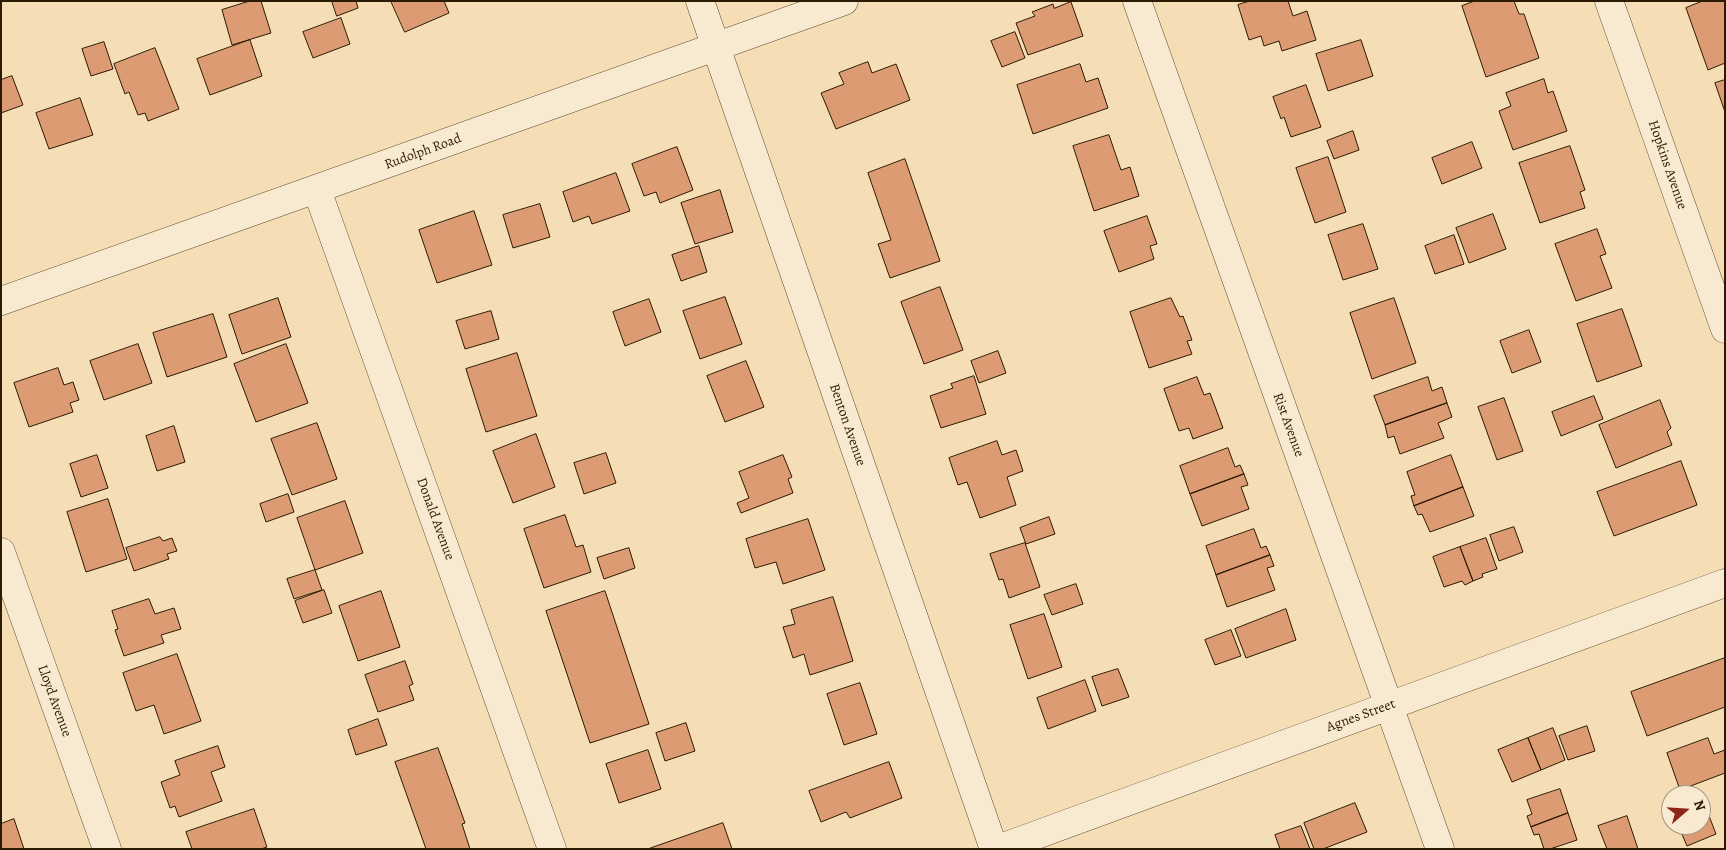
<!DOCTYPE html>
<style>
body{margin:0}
#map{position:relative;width:1726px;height:850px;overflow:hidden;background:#f5deb6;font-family:Alegreya,serif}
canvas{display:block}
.frame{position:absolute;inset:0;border:2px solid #2c1a02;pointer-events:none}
.north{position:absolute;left:1661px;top:785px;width:50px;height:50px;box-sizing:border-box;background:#f8ead0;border:1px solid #a6977e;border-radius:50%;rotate:71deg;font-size:14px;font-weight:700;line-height:20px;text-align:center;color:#2c1a02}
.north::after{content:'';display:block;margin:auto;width:18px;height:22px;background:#8f2418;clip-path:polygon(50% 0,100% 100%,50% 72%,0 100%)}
</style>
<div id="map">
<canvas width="1726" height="850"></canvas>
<div class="frame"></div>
<div class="north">N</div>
</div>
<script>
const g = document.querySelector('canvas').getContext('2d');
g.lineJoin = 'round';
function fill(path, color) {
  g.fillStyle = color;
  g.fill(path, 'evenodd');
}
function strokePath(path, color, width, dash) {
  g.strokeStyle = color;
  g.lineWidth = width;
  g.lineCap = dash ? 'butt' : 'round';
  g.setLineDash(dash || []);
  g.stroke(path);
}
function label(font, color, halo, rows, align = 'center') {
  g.font = font + ' Alegreya,serif';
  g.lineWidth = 4;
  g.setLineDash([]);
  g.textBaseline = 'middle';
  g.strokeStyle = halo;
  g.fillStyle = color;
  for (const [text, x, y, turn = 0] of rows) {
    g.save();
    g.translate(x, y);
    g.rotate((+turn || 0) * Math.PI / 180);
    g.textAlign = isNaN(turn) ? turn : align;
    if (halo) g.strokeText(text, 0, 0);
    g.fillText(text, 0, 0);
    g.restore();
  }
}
const building = new Path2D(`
 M250,1h11l10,32 -39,12 -10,-35z
 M332,1h24l2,7 -21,8z
 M391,1h53l5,12 -44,19z
 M1250,1h38l5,15 14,-5 9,29 -34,11 -3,-10 -15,5 -3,-10 -12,4 -11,-35z
 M1475,1h39l5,13h5l15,44 -53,19 -24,-71z
 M1703,1h22v62l-17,7 -22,-62z
 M1071,2l12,34 -55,19 -12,-32 19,-7 -3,-4 21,-8 1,4z
 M341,18l9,26 -37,14 -10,-26z
 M1015,32l10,26 -23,9 -11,-26z
 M250,40l12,36 -52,19 -13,-36z
 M1361,40l12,36 -45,15 -12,-37z
 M104,42l9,27 -22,7 -9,-27z
 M155,48l24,61 -31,12 -3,-8 -7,2 -9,-23 -4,2 -11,-30z
 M868,62l4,11 24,-9 14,36 -74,29 -15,-36 23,-9 -5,-11z
 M1080,64l6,18 12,-4 10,30 -75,26 -16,-49z
 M12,76l11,29 -22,8v-33z
 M1544,79l4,14 5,-2 14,40 -54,19 -14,-39 12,-5 -5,-13z
 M1725,80v32l-10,-29z
 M1306,85l15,42 -30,10 -7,-20 -3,2 -8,-22z
 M80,98l13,37 -44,14 -13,-36z
 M1353,131l6,19 -25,9 -7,-18z
 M1109,135l12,35 9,-3 9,29 -45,15 -21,-65z
 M1472,142l10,26 -40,16 -10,-26z
 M1570,146l15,44 -5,2 5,16 -45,15 -21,-60z
 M677,147l16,43 -33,13 -4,-11 -12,4 -12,-32z
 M1328,157l18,55 -31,11 -19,-55z
 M905,159l35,102 -50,17 -12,-34 13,-4 -23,-67z
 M616,173l14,38 -38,13 -3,-8 -16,6 -10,-30z
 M720,190l13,42 -38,12 -14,-41z
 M540,204l10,33 -37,11 -10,-33z
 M474,211l18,54 -55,18 -18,-53z
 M1493,214l13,35 -37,14 -13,-35z
 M1147,216l10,28 -7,2 4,13 -35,13 -15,-41z
 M1363,224l15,45 -35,11 -15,-45z
 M1597,229l9,25 -6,2 12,32 -36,13 -21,-57z
 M1454,235l10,29 -29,10 -10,-28z
 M699,246l8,26 -26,9 -9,-26z
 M940,287l23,63 -39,14 -23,-62z
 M725,297l17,47 -42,15 -17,-48z
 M278,298l13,39 -49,17 -13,-39z
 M1171,298l9,19 3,-1 9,24 -5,1 5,13 -43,14 -19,-56z
 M1394,298l22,65 -44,16 -22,-66z
 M649,299l12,33 -36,14 -12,-34z
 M1622,309l20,57 -45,16 -20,-58z
 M491,311l8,28 -34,10 -9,-28z
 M213,314l14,43 -60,20 -14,-44z
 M1529,330l12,32 -29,11 -12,-32z
 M138,344l14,39 -48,17 -14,-39z
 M286,344l22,59 -52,19 -22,-58z
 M998,351l8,22 -27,10 -8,-22z
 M517,353l20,63 -51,16 -20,-63z
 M746,361l18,46 -39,15 -18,-46z
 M58,368l6,17 9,-3 6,18 -9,3 3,9 -44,15 -15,-44z
 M974,376l12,38 -45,14 -11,-32 23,-8 -2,-4z
 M1197,377l7,18 6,-2 13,35 -30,11 -4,-11 -10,3 -15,-42z
 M1428,377l4,14 10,-4 5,16 -62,22 -11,-29z
 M1594,396l9,23 -42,17 -9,-24z
 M1504,398l19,53 -26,9 -19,-53z
 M1660,400l11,28 -4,4 5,13 -56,23 -17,-43z
 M1447,403l5,14 -14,6 6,15 -44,16 -6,-18 -6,2 -3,-13z
 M317,423l20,56 -45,16 -21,-56z
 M174,426l11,36 -28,9 -11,-35z
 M536,434l19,53 -42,16 -20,-52z
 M997,441l5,14 14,-5 7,21 -16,6 9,28 -36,13 -13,-36 -9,3 -9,-27z
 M1228,448l7,19 5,-2 4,9 -54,20 -10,-28z
 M606,453l10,30 -32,11 -10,-31z
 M97,455l11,33 -27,9 -11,-33z
 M783,455l9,22 -4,2 5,14 -52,20 -4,-10 12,-5 -10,-26z
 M1451,455l12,32 -49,19 -3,-10 4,-1 -8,-23z
 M1681,461l16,44 -83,31 -17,-44z
 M1244,474l4,11 -7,2 8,22 -47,17 -12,-32z
 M1463,487l11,29 -44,16 -8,-18 -4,1 -4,-9z
 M288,494l6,18 -28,10 -6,-18z
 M108,499l19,60 -41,13 -19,-60z
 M345,501l18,52 -48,17 -18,-52z
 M565,515l11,32 7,-2 8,27 -47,16 -20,-59z
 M1049,517l6,17 -29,10 -6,-16z
 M808,519l17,51 -42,14 -7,-22 -21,6 -9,-29z
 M1514,527l9,25 -24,9 -9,-26z
 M1254,529l7,19 5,-2 4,9 -54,20 -10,-29z
 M160,537l3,4 9,-3 5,13 -10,3 2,5 -35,12 -8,-23z
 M1486,538l11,31 -15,5 1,3 -10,4 -13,-34z
 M1025,543l15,44 -31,11 -6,-19 -4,1 -9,-26z
 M1460,547l13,34 -8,4 -3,-4 -18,6 -11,-30z
 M629,548l6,20 -31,11 -7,-21z
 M1270,555l4,11 -7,2 8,22 -48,17 -11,-32z
 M315,570l7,20 -28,9 -7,-20z
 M1076,584l7,20 -31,11 -8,-20z
 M324,590l8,23 -29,10 -8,-22z
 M381,591l19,56 -42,14 -19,-55z
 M605,591l44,133 -59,19 -44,-132z
 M833,597l20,64 -43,14 -6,-21 -11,4 -10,-31 12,-3 -4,-14z
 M149,599l6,15 19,-6 7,21 -20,6 3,8 -40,13 -9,-26 3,-1 -6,-18z
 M1286,609l10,31 -50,18 -11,-29z
 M1044,614l18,53 -34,12 -18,-54z
 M1231,630l10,26 -26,9 -10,-25z
 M177,654l24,67 -37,13 -10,-29 -18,6 -13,-38z
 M1725,658v49l-78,29 -16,-44z
 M405,661l8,23 -4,2 5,14 -36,12 -13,-37z
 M1118,669l11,28 -27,9 -10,-29z
 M1085,680l11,31 -48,18 -11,-31z
 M860,683l17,51 -33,11 -17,-51z
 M378,719l9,26 -31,10 -8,-25z
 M686,723l9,28 -30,10 -9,-28z
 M1587,726l8,25 -27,9 -9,-24z
 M1553,728l12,32 -24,10 -13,-32z
 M1528,738l13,32 -29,12 -14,-32z
 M1708,738l6,16 11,-4v23l-45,17 -13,-37z
 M218,746l7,21 -14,5 11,29 -43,16 -4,-11 -5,2 -9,-26 19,-7 -5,-14z
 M438,748l27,75 -3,1 8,25h-44l-31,-87z
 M648,750l13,39 -42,14 -13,-39z
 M889,762l13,36 -52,20 -4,-6 -25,10 -12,-31z
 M1560,789l8,24 -37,14 -4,-11 5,-2 -5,-14z
 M1355,803l12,29 -44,17h-9l-10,-26z
 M1706,808l10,26 -29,12 -9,-21h23v-15z
 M254,809l13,38 -6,2h-69l-6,-17z
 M1568,813l9,27 -27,9h-6l-5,-15 -5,1 -3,-8z
 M1627,816l11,33h-31l-9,-23z
 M14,819l10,30h-23v-25z
 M723,823l9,26h-84z
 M1301,826l9,23h-30l-5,-14z`);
const minor = new Path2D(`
 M700,1l294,848
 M1137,1l303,848
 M1609,1l116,328
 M317,190l235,659
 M1,552l106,297
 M998,849l727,-266`);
const tertiary = new Path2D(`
 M1,301l843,-300`);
const streetNames = [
 ["Rudolph Road",423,152,-20],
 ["Hopkins Avenue",1667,165,71],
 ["Benton Avenue",847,425,71],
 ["Rist Avenue",1288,425,70],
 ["Donald Avenue",435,519,70],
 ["Lloyd Avenue",54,701,70],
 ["Agnes Street",1361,716,-20]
];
fill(building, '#dd9b73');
strokePath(building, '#2c1a02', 1);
strokePath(minor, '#5e4b2f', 29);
strokePath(tertiary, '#5e4b2f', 29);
strokePath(minor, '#f8ead0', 28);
strokePath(tertiary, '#f8ead0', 28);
label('14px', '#2c1a02', '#f8ead0', streetNames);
</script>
